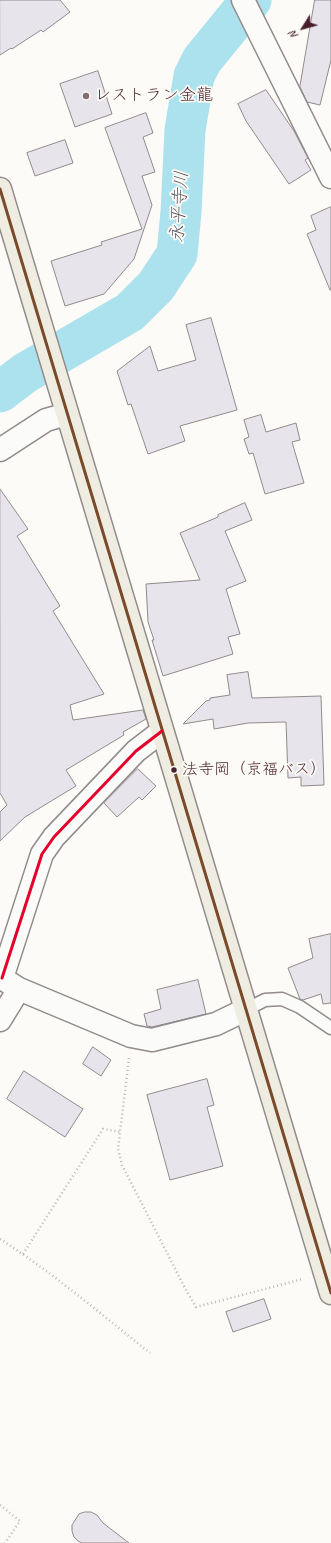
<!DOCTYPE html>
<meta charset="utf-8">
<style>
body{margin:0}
#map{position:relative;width:331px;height:1543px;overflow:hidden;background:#fcfbf8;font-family:Caveat,sans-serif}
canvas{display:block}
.north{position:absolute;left:283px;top:8px;width:40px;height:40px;-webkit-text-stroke:3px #fdfcf7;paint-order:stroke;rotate:233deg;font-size:11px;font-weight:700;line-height:16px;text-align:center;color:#4a1f2b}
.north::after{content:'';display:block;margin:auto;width:14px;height:18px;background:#4a1f2b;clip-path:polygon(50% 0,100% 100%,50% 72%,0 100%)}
</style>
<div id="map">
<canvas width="331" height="1543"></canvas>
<div class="north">N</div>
</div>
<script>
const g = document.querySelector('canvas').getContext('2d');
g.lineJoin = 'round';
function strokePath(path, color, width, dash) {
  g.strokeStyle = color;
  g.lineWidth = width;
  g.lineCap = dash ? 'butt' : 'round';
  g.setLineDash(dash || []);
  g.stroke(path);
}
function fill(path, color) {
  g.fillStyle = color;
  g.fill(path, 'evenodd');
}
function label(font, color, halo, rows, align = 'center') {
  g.font = font + ' Caveat,"Klee One",sans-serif';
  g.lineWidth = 3.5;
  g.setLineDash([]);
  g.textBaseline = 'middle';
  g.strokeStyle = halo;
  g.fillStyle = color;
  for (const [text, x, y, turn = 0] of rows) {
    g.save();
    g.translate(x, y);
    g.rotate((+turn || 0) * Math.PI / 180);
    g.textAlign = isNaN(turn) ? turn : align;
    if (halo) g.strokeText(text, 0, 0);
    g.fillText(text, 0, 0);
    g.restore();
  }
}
const river = new Path2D(`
 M0,392l25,-19 105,-61 26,-26 21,-32 4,-42 4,-82 9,-54 8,-16 49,-60`);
const building = new Path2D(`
 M0,0h60l10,12 -27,20 -2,-2 -29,19 -1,-1 -11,7z
 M315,0h16v60l-11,45 -13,-3 -7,-15z
 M98,71l14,43 -37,13 -15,-43z
 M266,90l28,41 14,27 -3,2 6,10 -22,14 -43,-63 -8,-17z
 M146,113l7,20 -10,4 12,35 -13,4 10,29 -18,54 -30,35 -39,12 -14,-45 51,-16 -1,-3 41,-13 -37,-101z
 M65,140l8,23 -38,13 -8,-23z
 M331,207v83h-1l-23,-56 9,-4 -5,-14z
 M211,318l26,92 -57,16 5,15 -37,13 -17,-50 -3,1 -11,-34 33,-25 8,25 38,-11 -10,-35z
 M261,415l5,17 30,-9 4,17 -8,2 12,41 -39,11 -12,-41 -4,1 -5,-15 5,-2 -5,-17z
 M0,489l28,40 -11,7 43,70 -7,5 51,83 -34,11 3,15 70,-10 3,9 -23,13 1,3 -58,35 10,16 -51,31 -25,24v-29l7,-7 -7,-12z
 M245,503l7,17 -27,11 21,50 -20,8 14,45 -12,3 5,17 -70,22 -11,-36h2l-6,-18 -2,-38 54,-4 -20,-47 38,-16v-2z
 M248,672l4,26 69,-2 3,89 -23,1v-9l-13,1 -2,-56 -38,1 -34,6 -1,-10 -30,5 23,-23 4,-1v-2l20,-3 -3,-20z
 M138,769l18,17 -14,14 -3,-3 -22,20 -13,-14z
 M331,934v69l-8,1 -2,-10 -18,6 -3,-1 -12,-31 25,-10 -4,-19z
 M198,980l8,34 -54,13 -5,-1 -3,-12 17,-5 -4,-19z
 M93,1047l18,13 -10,16 -18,-12z
 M24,1071l59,38 -18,28 -58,-38z
 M207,1079l7,26 -7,2 16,59 -53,14 -23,-85z
 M264,1299l7,20 -38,13 -7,-20z
 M85,1512h6l6,3 6,8 26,20h-47l-4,-2 -4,-4 -2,-6v-6l7,-11z`);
const path = new Path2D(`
 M129,1058l-11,91 4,16 65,127 9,15 107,-28
 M0,1239c53,34 101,75 150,114
 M23,1254l80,-125 17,3
 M0,1505l20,16 -15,22`);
const lane = new Path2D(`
 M245,1010l20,-10 17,-1 18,8 31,21`);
const street = new Path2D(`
 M243,0l88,177
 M0,450l46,-30 21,-6
 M0,977l19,12 112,47 21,4 64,-16 29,-14
 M2,978l40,-124 12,-17 82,-86 26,-20
 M0,1020l19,-31`);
const highway = new Path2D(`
 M0,189l331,1104`);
const bus1 = new Path2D(`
 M0,189l331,1104`);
const bus2 = new Path2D(`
 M2,978l40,-124 12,-17 82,-86 26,-20`);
const markers = [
 [86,96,4,"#886c73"],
 [174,770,3.5,"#4a1f2b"]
];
const busNames = [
 ["法寺岡（京福バス）",182,770]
];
const poiNames = [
 ["レストラン金龍",94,96]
];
const waterNames = [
 ["永平寺川",180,207,-86]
];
strokePath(river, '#ace2ed', 41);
fill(building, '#e7e4ec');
strokePath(building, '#928a8b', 1);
strokePath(lane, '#928a8b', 15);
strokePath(street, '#928a8b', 25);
strokePath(highway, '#928a8b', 25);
strokePath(path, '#bbb6b6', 2.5, [1, 3]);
strokePath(lane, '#fbfbf9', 12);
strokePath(street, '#fbfbf9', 22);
strokePath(highway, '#efede2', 22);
strokePath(bus1, '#7a4b2a', 3);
strokePath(bus2, '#e4002b', 3);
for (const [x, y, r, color] of markers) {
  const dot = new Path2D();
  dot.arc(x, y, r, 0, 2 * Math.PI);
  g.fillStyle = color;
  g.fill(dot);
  strokePath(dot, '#fdfcf7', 1.5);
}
label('16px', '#4a1f2b', '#fdfcf7', busNames, 'left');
label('17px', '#4a1f2b', '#fdfcf7', poiNames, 'left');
label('italic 18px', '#5d5664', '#fdfcf7', waterNames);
</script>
